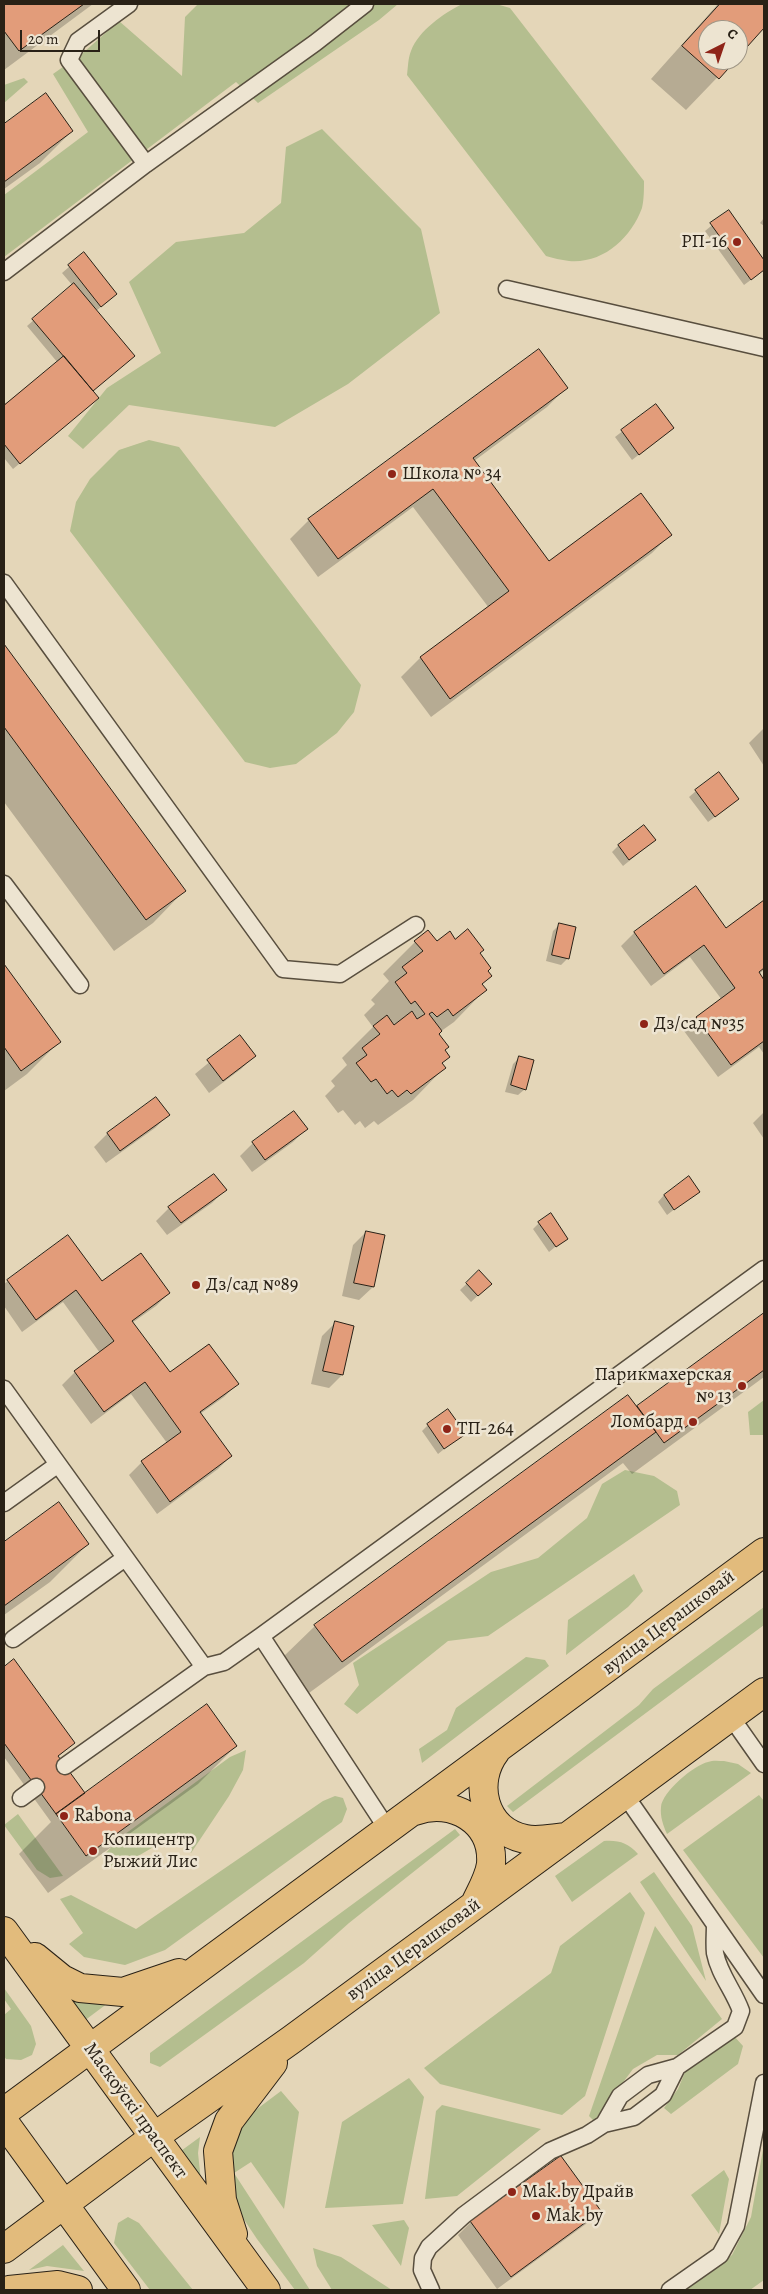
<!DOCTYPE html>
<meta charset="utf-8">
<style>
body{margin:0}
#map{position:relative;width:768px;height:2294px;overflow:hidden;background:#e4d6b8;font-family:Alegreya,serif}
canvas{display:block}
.frame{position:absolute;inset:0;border:5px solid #292116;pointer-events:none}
.north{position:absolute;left:698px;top:20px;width:50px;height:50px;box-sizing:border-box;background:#ede4d1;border:1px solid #9f9686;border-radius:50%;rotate:41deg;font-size:14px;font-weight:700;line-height:20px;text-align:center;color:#292116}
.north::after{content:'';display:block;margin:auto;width:18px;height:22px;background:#8f2418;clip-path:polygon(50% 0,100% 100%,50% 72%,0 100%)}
.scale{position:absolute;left:20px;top:30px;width:80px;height:22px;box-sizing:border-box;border:2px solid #292116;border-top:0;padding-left:6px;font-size:15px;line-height:18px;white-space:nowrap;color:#292116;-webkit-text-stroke:4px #ede4d1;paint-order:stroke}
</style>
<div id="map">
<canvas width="768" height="2294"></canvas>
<div class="frame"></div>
<div class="north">С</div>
<div class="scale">20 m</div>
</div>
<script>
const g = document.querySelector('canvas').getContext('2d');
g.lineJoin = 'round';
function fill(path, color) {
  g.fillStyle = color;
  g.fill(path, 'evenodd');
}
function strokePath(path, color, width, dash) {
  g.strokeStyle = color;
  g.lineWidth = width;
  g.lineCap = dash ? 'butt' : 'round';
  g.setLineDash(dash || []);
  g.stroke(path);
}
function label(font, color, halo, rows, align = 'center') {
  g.font = font + ' Alegreya,serif';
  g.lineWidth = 5;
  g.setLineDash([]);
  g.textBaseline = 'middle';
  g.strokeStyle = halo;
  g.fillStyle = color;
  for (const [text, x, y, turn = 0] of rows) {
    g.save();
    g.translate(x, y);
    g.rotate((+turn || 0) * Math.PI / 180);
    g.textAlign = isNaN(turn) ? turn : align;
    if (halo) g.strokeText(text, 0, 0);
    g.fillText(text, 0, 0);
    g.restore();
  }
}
const green = new Path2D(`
 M198,4h200l-19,16 -121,83 -22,-21 -232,175v-62l84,-63 -35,-58 31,-22 35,-31 63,55 3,-59z
 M462,4h34l14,4 134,173c0,8 0,19 -2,27 -11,30 -39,56 -73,53 -8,-1 -16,-3 -23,-5l-139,-181c1,-7 1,-17 4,-24 8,-21 32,-37 51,-47z
 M24,78l4,4 -24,21v-18z
 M322,129l99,100 19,84 -92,71 -73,43 -146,-22 -46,44 -15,-13 39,-48 54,-35 -32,-71 47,-40 68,-9 37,-30 5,-56z
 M149,440l30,7 182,238 -7,27 -17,21 -41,31 -26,4 -25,-6 -175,-231 6,-29 14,-23 29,-29z
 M764,1400v35h-14l-2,-23z
 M625,1470l29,6 23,15 3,14 -192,131 -40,5 -91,73 -13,-10 15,-19 -6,-22 138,-91 47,-14 49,-40 15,-34z
 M634,1574l9,17 -15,16 -62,48 2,-35z
 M764,1607v18l-251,187 -6,-6 132,-101 14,-16z
 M526,1657l19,3 4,6 -127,97 -3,-14 28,-19 9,-22z
 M246,1750l-3,20 -14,26 -38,57 -12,-21 -58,34 -14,1 -4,-11 18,-19 109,-80z
 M724,1761l14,3 13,9 -84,61c-4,-9 -7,-18 -6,-27 1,-15 33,-42 47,-45 5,-2 11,-1 16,-1z
 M759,1795l5,6v157l-81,-108z
 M335,1796l8,2 4,11 -5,13 -177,128 -40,15 -41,-8 -15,-13 14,-11 -23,-34 11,-4 65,34 187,-128z
 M18,1814l45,62 -13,2 -13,-8 -33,-45z
 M455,1829l5,6 -111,88 -45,40 -144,104 -10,-4v-10z
 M604,1841c15,-1 24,2 34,13l-66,48 -17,-26z
 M654,1872l38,54 14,55 -66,-99z
 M630,1892l15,21 -60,183 -23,19 -122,-31 -16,-16 127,-95 9,-27z
 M655,1926l67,93 -44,36h-21l-24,14 -39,52 -5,-5z
 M49,1983l63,17 -32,24z
 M4,1988l27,38 5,18 -4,11 -11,5 -15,-1 -2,-3v-41l7,-6 -7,-10z
 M734,2036l9,10 -5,18 -67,50 -7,-6 14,-19 7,-17z
 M409,2078l15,19 -21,107 -78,4 17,-86z
 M281,2091l18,21 -15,97 -33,-47 -17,11 76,117h-15l-38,-51 -20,-30 -8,-31 2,-36 18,-27z
 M442,2105l99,24 -84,67 -32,3 11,-88z
 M200,2137l-2,16 3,28 -27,-25z
 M764,2144v136l-14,10h-65l47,-35 19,-38z
 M724,2170l5,9 -10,55 -28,-39z
 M128,2217l11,6 54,67h-43l-36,-47 4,-20z
 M404,2220l5,8 -8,38 -29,-41z
 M63,2245l21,26 -37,-5 -18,4z
 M313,2248l28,9 51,33h-60l-15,-24z`);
const shadow = new Path2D(`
 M4,4h89l-89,66z
 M718,4h46v22l-26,29v-25h-30v30h26l-48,50 -35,-31z
 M45,95l27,36 -32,32 -36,26v-63z
 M728,212l36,50v8l-20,15 -39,-54z
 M764,218v8l-4,-3z
 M84,254l25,46 -13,11 -5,93 -78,65 -9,-11v-54l1,2 53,-43 -31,-37 46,-40 -11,-13z
 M566,388l-19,19 -73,54 75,102 122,-29 -19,19 -221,164 -30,-40 19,-19 69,-50 -76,-101 -95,70 -28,-38 19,-19z
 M655,406l18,22 -41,32 -17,-23z
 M4,646l180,245 -31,32 -39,28 -110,-149z
 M764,728v38l-15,-23z
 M696,791l35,14 -23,17 -19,-25z
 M655,840l-32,26 -11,-14 6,-6z
 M764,902v68l-5,4 5,8v72l-5,-7 -41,30 -34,-46 13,-13 25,-18 -32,-43 -39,29 -30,-40 13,-13 92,-4z
 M559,925l9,33 -7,7 -15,-4 7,-30z
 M454,941l25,12 11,23 -9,9 4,5 -31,32 -17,12 7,16 -3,14 3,4 -31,32 -35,25 -4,-4 -9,7 -5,-7 -5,4 -12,-15 -5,3 -13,-17 10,-10 -4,-5 16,-16 -5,-7 31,-31 -9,-12 11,-11 -4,-4 18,-19 -6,-7 32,-32 21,1z
 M4,966l55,76 -32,32 -23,17z
 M240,1037l14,19 -13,13 -32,24 -14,-19z
 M520,1057l5,32 -7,6 -13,-3 8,-28z
 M156,1098l12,17 -13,13 -49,35 -12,-16 13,-13z
 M764,1112v27l-11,-16z
 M306,1129l-13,13 -41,30 -12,-16 13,-13z
 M225,1190l-13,13 -45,32 -11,-14 13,-13z
 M698,1191l-31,24 -9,-13 6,-7z
 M539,1223l27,15 -17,14 -16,-23z
 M366,1232l7,55 -14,13 -17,-4 11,-51z
 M67,1236l35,47 67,10 -13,13 -24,17 37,51 68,10 -13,13 -24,17 31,42 -13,13 -61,45 -28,-39 13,-13 25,-19 -36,-49 -40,30 -29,-39 13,-13 25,-19 -37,-51 -41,30 -18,-26v-22z
 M479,1272l11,12 -19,18 -11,-12z
 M764,1315v62l-132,97 -9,-11 -314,230 -26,-36 32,-31 322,-218z
 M335,1323l18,4 -11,48 -13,13 -18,-4 11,-48z
 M428,1425l36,8 -26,21 -16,-23z
 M59,1504l29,40 -38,38 -46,33v-71z
 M14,1661l60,82 -17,14 22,40 157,-51 -38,38 -150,109 -29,-39 32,-32 -47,-65v-88z
 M599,2211l-13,13 -89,65 -39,-54 13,-13z`);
const building = new Path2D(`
 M4,4h80l-65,47 -15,-20z
 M720,4h44v24l-26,29v-27h-30v30h28l-17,19 -37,-33z
 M46,93l27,38 -69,51v-58z
 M729,210l35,50v10l-13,10 -41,-57z
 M84,252l33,42 -16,13 -33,-42z
 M74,283l61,73 -42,35 -61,-72z
 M539,349l29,39 -95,70 76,103 92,-68 31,42 -222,164 -30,-42 89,-66 -76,-102 -95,70 -30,-40z
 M64,356l35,42 -79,66 -16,-20v-42l1,2z
 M656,404l18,24 -35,27 -18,-25z
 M4,644l182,247 -40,29 -142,-193z
 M719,772l20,27 -24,18 -20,-27z
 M644,825l12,15 -27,20 -11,-15z
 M696,886l30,42 38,-28v68l-5,4 5,8v61l-33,24 -35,-48 39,-29 -31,-43 -40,29 -30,-42z
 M559,923l17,4 -7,32 -17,-4z
 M468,929l16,21 -4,3 11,15 -3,3 4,5 -10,8 5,6 -34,26 -5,-7 -11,8 -5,-5 -3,2 13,17 -3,3 10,13 -4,3 5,7 -8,6 4,5 -35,26 -4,-4 -9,7 -6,-7 -5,4 -11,-15 -5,3 -15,-19 11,-8 -5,-7 18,-14 -7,-8 14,-11 7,10 18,-14 5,8 8,-5 -10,-13 -4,3 -16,-22 12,-9 -5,-6 21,-16 -9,-10 14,-11 9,11 13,-10 5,8z
 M4,964l57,78 -40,29 -17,-24z
 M240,1035l16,21 -33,25 -16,-21z
 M519,1056l15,4 -8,30 -15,-5z
 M156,1097l14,18 -50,36 -13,-18z
 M294,1111l14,18 -43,31 -13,-18z
 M214,1174l13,16 -46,33 -13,-16z
 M689,1176l11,16 -26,18 -10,-15z
 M551,1213l17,26 -12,8 -18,-25z
 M366,1231l19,4 -11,52 -20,-4z
 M68,1235l34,46 39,-28 29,40 -38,28 38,51 39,-28 30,40 -39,28 32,44 -62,46 -29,-41 40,-29 -36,-50 -41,30 -30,-41 40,-30 -38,-51 -40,30 -29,-40z
 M479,1270l13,14 -14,12 -12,-13z
 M764,1313v57l-100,73 -27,-37z
 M335,1321l19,5 -11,49 -20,-4z
 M628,1395l28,37 -314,230 -28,-37z
 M448,1409l18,25 -22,15 -17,-25z
 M59,1502l30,42 -85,62v-64z
 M14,1659l61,84 -17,13 27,37 -29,21 -52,-71v-76z
 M207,1704l30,42 -151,110 -30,-42z
 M561,2156l40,55 -90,66 -41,-56z`);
const service = new Path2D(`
 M129,4l-51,37 -9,19 77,104
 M4,272l142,-108 169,-121 50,-39
 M507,289l257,59
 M4,583l279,386 57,5 76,-49
 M4,884l76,101
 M4,1389l200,278 20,-5 37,-26 503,-367
 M4,1503l53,-38
 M261,1636l127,194
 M13,1639l112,-81
 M731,1717l33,47
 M65,1766l139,-99
 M625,1795l139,200
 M21,1798l15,-11
 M604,2124l30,-7 29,-22 14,-28
 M431,2290l-9,-20 1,-12 6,-11 35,-32 86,-64 37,-16 17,-11 16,-28 28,-21 29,-8 58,-40 6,-16c-7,-20 -22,-37 -26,-58 -1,-9 0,-19 0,-28
 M670,2290l50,-35 16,-29 28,-143`);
const primary = new Path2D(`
 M496,1751c-24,31 -13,79 29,88 13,3 28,-1 42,-2
 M415,1811c37,-14 79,10 76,53 -2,14 -10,27 -16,40
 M4,1931l262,359
 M35,1957l27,22 18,9 43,4 56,-19
 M4,2112l760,-560
 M4,2122l122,168
 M233,2234l-11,-34 -4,-49 11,-30 44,-58
 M4,2249l150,-112 137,-97 473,-348
 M9,2290l49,-5 20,5`);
const markers = [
 [737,242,5,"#8f2418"],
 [392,474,5,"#8f2418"],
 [644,1024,5,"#8f2418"],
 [196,1285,5,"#8f2418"],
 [742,1386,5,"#8f2418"],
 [693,1422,5,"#8f2418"],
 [447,1429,5,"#8f2418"],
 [64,1816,5,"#8f2418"],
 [93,1851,5,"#8f2418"],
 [512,2192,5,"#8f2418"],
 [536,2216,5,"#8f2418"]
];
const poiNames = [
 ["РП-16",727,242,"right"],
 ["Школа № 34",402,474],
 ["Дз/сад №35",654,1024],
 ["Дз/сад №89",206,1285],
 ["Парикмахерская",732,1375,"right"],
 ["№ 13",732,1397,"right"],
 ["Ломбард",683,1422,"right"],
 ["ТП-264",457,1429],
 ["Rabona",74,1816],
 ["Копицентр",103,1840],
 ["Рыжий Лис",103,1862],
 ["Маk.by Драйв",522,2192],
 ["Mak.by",546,2216]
];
const streetNames = [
 ["вуліца Церашковай",669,1623,-37],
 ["вуліца Церашковай",414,1950,-36],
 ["Маскоўскі праспект",135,2111,54]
];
fill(green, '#b4be8f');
fill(shadow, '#0003');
fill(building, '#e29c7a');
strokePath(building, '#292116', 1);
strokePath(service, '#584e3e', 19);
strokePath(primary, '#292116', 30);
strokePath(service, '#ede4d1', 16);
strokePath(primary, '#e2bb7c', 28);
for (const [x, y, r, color] of markers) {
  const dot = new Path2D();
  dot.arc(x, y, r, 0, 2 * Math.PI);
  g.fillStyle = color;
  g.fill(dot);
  strokePath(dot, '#ede4d1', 2);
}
label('19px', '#292116', '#ede4d1', poiNames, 'left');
label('19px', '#292116', '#ede4d1', streetNames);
</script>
